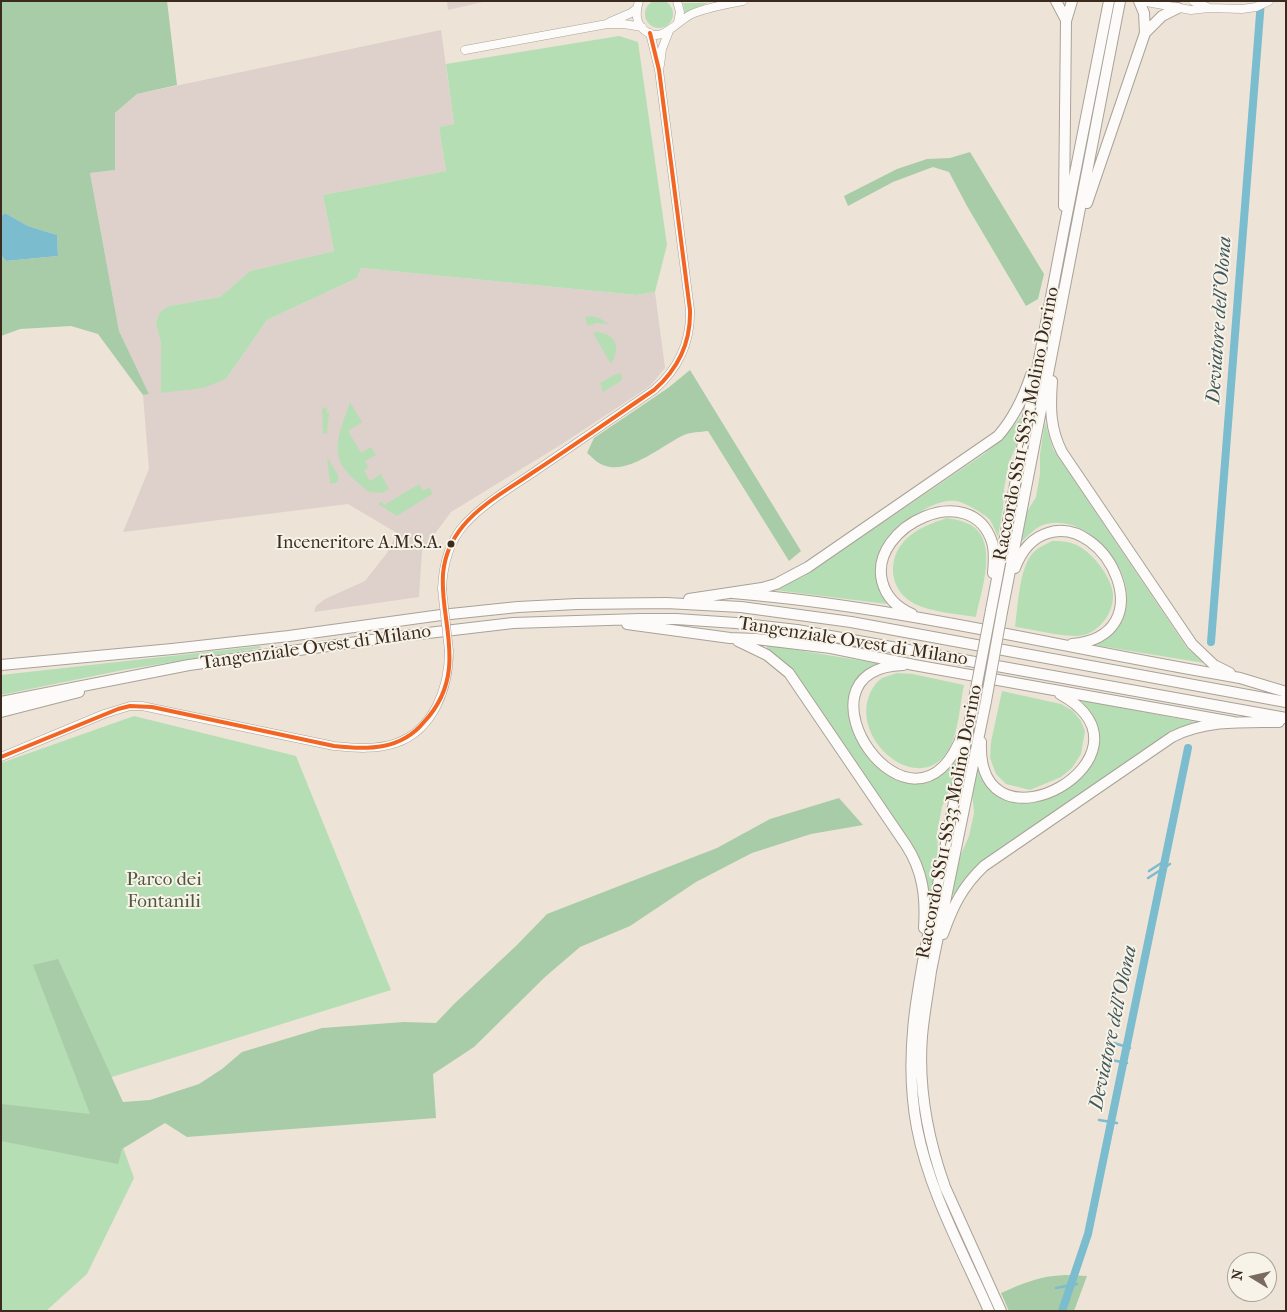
<!DOCTYPE html>
<style>
body{margin:0}
#map{position:relative;width:1287px;height:1312px;overflow:hidden;background:#ede4d7;font-family:"IM FELL French Canon",serif}
canvas{display:block}
.frame{position:absolute;inset:0;border:2px solid #3b2a1e;pointer-events:none}
.north{position:absolute;left:1227px;top:1252px;width:50px;height:50px;box-sizing:border-box;background:#f7f3e8;border:1px solid #aca397;border-radius:50%;rotate:279deg;font-size:14px;font-weight:700;line-height:20px;text-align:center;color:#3b2a1e}
.north::after{content:'';display:block;margin:auto;width:18px;height:22px;background:#796b5f;clip-path:polygon(50% 0,100% 100%,50% 72%,0 100%)}
</style>
<div id="map">
<canvas width="1287" height="1312"></canvas>
<div class="frame"></div>
<div class="north">N</div>
</div>
<script>
const g = document.querySelector('canvas').getContext('2d');
g.lineJoin = 'round';
function fill(path, color) {
  g.fillStyle = color;
  g.fill(path, 'evenodd');
}
function strokePath(path, color, width, dash) {
  g.strokeStyle = color;
  g.lineWidth = width;
  g.lineCap = dash ? 'butt' : 'round';
  g.setLineDash(dash || []);
  g.stroke(path);
}
function label(font, color, halo, rows, align = 'center') {
  g.font = font + ' "IM FELL French Canon",serif';
  g.lineWidth = 4;
  g.setLineDash([]);
  g.textBaseline = 'middle';
  g.strokeStyle = halo;
  g.fillStyle = color;
  for (const [text, x, y, turn = 0] of rows) {
    g.save();
    g.translate(x, y);
    g.rotate((+turn || 0) * Math.PI / 180);
    g.textAlign = isNaN(turn) ? turn : align;
    if (halo) g.strokeText(text, 0, 0);
    g.fillText(text, 0, 0);
    g.restore();
  }
}
const industrial = new Path2D(`
 M447,1h40l-39,9z
 M441,30l13,94 -15,3 7,44 -123,24 11,56 -84,20 -30,26 -51,9 -13,17 5,20v49l65,-13 41,-59 90,-42 4,-10 275,27 19,-3 10,76 -15,18 -88,58 -111,68 -29,39 -3,46 -105,15 2,-6 9,-7 40,-18 22,-28 10,-20 -49,-29 -225,28 26,-63 -6,-74 6,-1 -30,-63 -29,-158 25,-3v-57l22,-19z`);
const green = new Path2D(`
 M645 14a14 14 0 1 1 28 0a14 14 0 1 1-28 0Z
 M683,3h25l-23,10z
 M619,36l19,6 29,203 -12,47 -19,3 -275,-27 -4,10 -90,42 -41,59 -23,9 -42,5v-50l-5,-20 4,-11 9,-6 51,-9 30,-26 84,-20 -11,-56 123,-24 -7,-44 15,-3 -8,-60z
 M591,316l8,2 10,6 -13,-1 -8,3 -3,-9z
 M598,332c19,3 23,16 13,32l-18,-31z
 M621,373l1,7 -19,12 -3,-9 14,-8z
 M350,402l12,20 -14,9 13,22 10,-6 5,8 -11,6 3,6 -4,4 6,10 11,-7 8,15 -7,4 -13,-1c-8,-7 -19,-15 -25,-24 -15,-19 0,-46 6,-66z
 M322,407l6,2 -2,2 1,2 2,-1 -2,21 -4,1z
 M1022,416l-6,30 -7,17 -5,26 -1,19 -5,29c-2,-5 -5,-12 -8,-17 -5,-6 -26,-18 -34,-19 -13,-2 -28,6 -39,13 -36,23 -53,51 -30,90l-113,-14 30,-14 180,-122 19,-16z
 M1045,422l8,27 134,199 17,15 -110,-18c11,-8 22,-14 28,-26 22,-42 -33,-109 -79,-94 -7,2 -15,11 -21,16l-3,-16 17,-28 4,-23v-20z
 M327,457l11,18v6l-2,2h-6z
 M419,484l4,7 7,-4 2,7 -35,22 -19,-12 4,-2 2,3z
 M947,518c7,1 16,3 22,6 31,16 12,67 7,93 -19,-3 -45,-5 -61,-13 -26,-13 -29,-45 -9,-65 12,-11 26,-16 41,-21z
 M1052,541c7,0 15,0 22,3 16,5 38,33 39,50 1,18 -12,36 -29,41 -16,4 -52,-6 -69,-8 3,-21 4,-57 17,-73 5,-6 12,-9 20,-13z
 M767,645l115,19c-75,33 -4,139 51,115 9,-4 15,-10 21,-17l2,1 -5,23 -9,21 -5,26 1,22 -8,40h-1l-6,-27 -9,-18 -115,-171 -15,-17 -17,-13z
 M260,646l1,2 -138,22 -122,25v-20z
 M897,673l16,1 51,11c-4,19 -5,42 -13,60 -26,56 -100,-1 -82,-49 2,-6 7,-14 13,-18 5,-2 10,-3 15,-5z
 M1002,691l59,13 12,7 8,10 4,10 -4,23 -9,14 -11,9 -31,13 -24,-6 -10,-10 -6,-16 1,-16z
 M1083,700l113,22 -12,5 -203,136 -17,16 -9,15h-3l7,-35 10,-23 5,-23 -2,-22 5,-24 2,1c19,47 66,42 97,11 25,-25 32,-50 6,-77z
 M134,716l162,40 95,234 -292,91 35,97 -47,96 -41,37h-45v-548z`);
const forest = new Path2D(`
 M1,1h166l10,84 -40,9 -22,19v57l-25,3 29,158 30,63 -6,1 -45,-61 -27,-8 -51,3 -19,7v-81l5,6 52,-5 -1,-21 -29,-9 -23,-13 -4,3z
 M970,152l74,122 -6,25 -12,7 -59,-100 -18,-34 -16,-5 -40,15 -45,24 -4,-10 53,-27 30,-10 23,-1z
 M690,370l111,181 -12,10 -81,-130c-8,1 -17,1 -24,4 -22,10 -56,41 -81,30 -6,-2 -11,-8 -16,-12l7,-15 74,-50z
 M839,798l24,27 -52,9 -59,19 -56,29 -66,44 -50,21 -35,30 -71,70 -41,27 3,44 -249,19 -22,-14 -43,26 -4,15 -117,-23v-37l89,10 -57,-149 25,-6 65,143 27,-2 49,-16 23,-15 20,-17 80,-24 82,-6 32,1 18,-19 63,-59 30,-31 170,-66 53,-29z
 M1065,1275l22,1 -13,35h-65l-8,-18c23,-10 38,-17 64,-18z`);
const water = new Path2D(`
 M5,213l23,13 29,9 1,21 -52,5 -5,-6v-39z`);
const stream = new Path2D(`
 M1149,871l17,-11
 M1148,878l22,-14
 M1114,1043l16,5
 M1111,1060l16,3
 M1099,1120l18,3
 M1056,1288l21,-4`);
const canal = new Path2D(`
 M1211,642l50,-641
 M1062,1311l26,-77 100,-486`);
const minor = new Path2D(`
 M639,1c-3,9 -4,18 2,26 20,22 36,-8 53,-14 16,-6 32,-9 49,-12
 M677,1l3,11 -2,10
 M1141,1l50,9 18,-2 33,1 14,-2 13,-6
 M1193,1l14,6
 M610,22l21,-9 6,-5
 M465,50l142,-26h17l18,3
 M660,65l2,-16 7,-18
 M442,589c1,-23 7,-47 22,-64 19,-21 46,-37 70,-53 40,-27 80,-55 120,-82 24,-21 37,-47 36,-80l-31,-240 -9,-37
 M1,757l103,-43 26,-8h12l192,40c21,2 42,4 62,-3 38,-13 53,-56 53,-92`);
const highway = new Path2D(`
 M1056,1l10,19
 M1145,33l17,-17 16,-8
 M1087,203l58,-170 -1,-20 -5,-12
 M1064,206l2,-185 6,-20
 M1052,381c-2,26 -2,48 10,71l130,192 22,21 16,8
 M1015,568c6,-16 16,-30 33,-35 59,-19 117,103 24,111
 M733,593c171,14 338,57 507,85l46,14
 M689,599l73,-11 14,-4 32,-17 190,-131c16,-18 25,-37 33,-61
 M991,610l73,-381 45,-228
 M1002,612l118,-611
 M912,614c-14,-6 -26,-17 -30,-33 -13,-55 89,-103 110,-39 3,10 2,21 1,31
 M627,624l103,14 26,1 75,9 83,17 319,57
 M738,641l29,14 22,18 117,172c17,26 20,52 18,83
 M1,665l171,-16 117,-13 152,-21 77,-8 59,-3 89,-1 75,4 110,15 435,80
 M903,665c-121,4 11,200 60,68
 M974,699c-13,67 -26,134 -39,201 -15,77 -33,149 -18,228 12,63 46,124 72,183
 M986,701l-55,270c-3,22 -7,43 -9,65 -4,51 6,103 23,151l56,124
 M1,702l188,-37 205,-28 119,-14 126,-4h37l60,4 61,7 489,88
 M1,712l78,-20
 M981,742c-5,123 190,13 79,-48
 M943,934c10,-28 19,-47 41,-68l188,-129c33,-17 70,-15 107,-15`);
const minorBridge = new Path2D(`
 M442,589l7,62`);
const highwayBridge = new Path2D(`
 M974,699l17,-89
 M986,701l16,-89`);
const bus1 = new Path2D(`
 M1,757l117,-48 12,-3 22,1 182,39c34,4 67,4 90,-24 14,-15 23,-33 25,-54 5,-50 -25,-95 14,-142 18,-22 46,-37 69,-53 41,-27 81,-55 122,-83 24,-21 37,-47 36,-80l-31,-240 -9,-37`);
const markers = [
 [451,544,4.5,"#3b2a1e"]
];
const busNames = [
 ["Inceneritore A.M.S.A.",442,544]
];
const streetNames = [
 ["Raccordo SS11-SS33 Molino Dorino",1027,424,-79],
 ["Tangenziale Ovest di Milano",853,642,9],
 ["Tangenziale Ovest di Milano",316,648,-8],
 ["Raccordo SS11-SS33 Molino Dorino",950,822,-79]
];
const parkNames = [
 ["Parco dei",164,880],
 ["Fontanili",164,902]
];
const waterNames = [
 ["Deviatore dell'Olona",1220,320,-86],
 ["Deviatore dell'Olona",1114,1028,-78]
];
fill(industrial, '#ded0ca');
fill(green, '#b6deb4');
fill(forest, '#a7cca7');
fill(water, '#7cbccf');
strokePath(stream, '#7cbccf', 2.5);
strokePath(canal, '#7cbccf', 8);
strokePath(minor, '#a9a299', 9);
strokePath(highway, '#a9a299', 12);
strokePath(minor, '#fcfbf9', 8);
strokePath(highway, '#fcfbf9', 10);
strokePath(minorBridge, '#a9a299', 9, []);
strokePath(highwayBridge, '#a9a299', 12, []);
strokePath(minorBridge, '#fcfbf9', 8);
strokePath(highwayBridge, '#fcfbf9', 10);
strokePath(bus1, '#f26522', 4);
for (const [x, y, r, color] of markers) {
  const dot = new Path2D();
  dot.arc(x, y, r, 0, 2 * Math.PI);
  g.fillStyle = color;
  g.fill(dot);
  strokePath(dot, '#f7f3e8', 2);
}
label('18px', '#3b2a1e', '#f7f3e8', busNames, 'right');
label('19px', '#3b2a1e', '#f7f3e8', streetNames);
label('19px', '#4e563c', '#f7f3e8', parkNames);
label('italic 20px', '#41575b', '#f7f3e8', waterNames);
</script>
